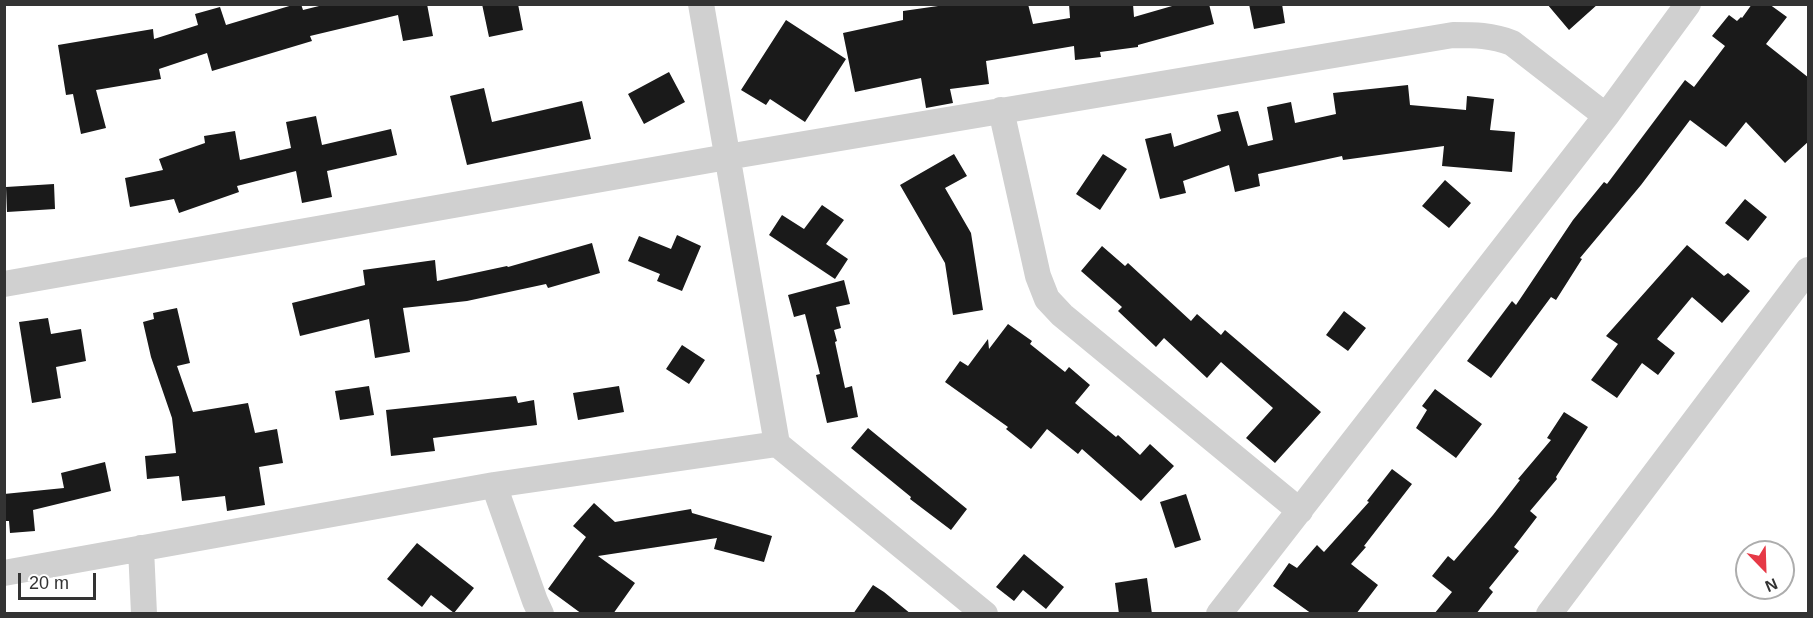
<!DOCTYPE html>
<style>
body{margin:0}
#map{position:relative;width:1813px;height:618px;overflow:hidden;background:#fff;font-family:Helvetica,sans-serif}
canvas{display:block}
.frame{position:absolute;inset:0;border:6px solid #333;pointer-events:none}
.north{position:absolute;left:1735px;top:540px;width:60px;height:60px;box-sizing:border-box;background:#fff;border:2px solid #adadad;border-radius:50%;rotate:157deg;font-size:16px;font-weight:700;line-height:24px;text-align:center;color:#333}
.north::after{content:'';display:block;margin:auto;width:21px;height:27px;background:#e63946;clip-path:polygon(50% 0,100% 100%,50% 72%,0 100%)}
.scale{position:absolute;left:18px;top:573px;width:78px;height:27px;box-sizing:border-box;border:3px solid #333;border-top:0;padding-left:8px;font-size:18px;line-height:21px;white-space:nowrap;color:#333;-webkit-text-stroke:4px #fff;paint-order:stroke}
</style>
<div id="map">
<canvas width="1813" height="618"></canvas>
<div class="frame"></div>
<div class="north">N</div>
<div class="scale">20 m</div>
</div>
<script>
const g = document.querySelector('canvas').getContext('2d');
g.lineJoin = 'round';
function fill(path, color) {
  g.fillStyle = color;
  g.fill(path, 'evenodd');
}
function strokePath(path, color, width, dash) {
  g.strokeStyle = color;
  g.lineWidth = width;
  g.lineCap = dash ? 'butt' : 'round';
  g.setLineDash(dash || []);
  g.stroke(path);
}
const building = new Path2D(`
 M296,4h5l2,6 24,-6h100l6,32 -30,5 -5,-26 -88,21 2,5 -100,30 -5,-18 -48,16 2,10 -65,11 10,38 -25,6 -8,-40 -7,1 -8,-50 95,-16 1,10 44,-14 -3,-11 25,-7 6,18z
 M482,4h36l5,26 -34,7z
 M952,4h76l5,20 37,-6 -1,-14h64l1,13 45,-13h30l5,20 -76,21v2l-38,5 1,5 -26,3 -1,-14 -88,15 3,23 -39,5 3,14 -27,5 -5,-30 -66,14 -12,-59 60,-13v-9z
 M1249,4h33l3,19 -31,6z
 M1547,4h51l-29,26z
 M1752,4h17l18,13 -21,27 43,34v63l-24,22 -39,-41 -20,25 -36,-27 -49,65 -61,73 2,1 -26,41 -5,-3 -60,81 -24,-17 45,-60 4,4 57,-85 31,-38 3,2 78,-104 9,7 31,-41 -13,-10 17,-21 8,6 4,-4 1,1z
 M786,20l60,39 -41,63 -35,-23 -4,6 -25,-15z
 M669,72l16,30 -41,22 -16,-30z
 M1408,85l2,20 56,5 1,-14 27,3 -4,31 25,2 -3,40 -70,-6 2,-20 -101,14 -1,-4 -84,18 2,12 -25,6 -6,-27 -46,16 3,12 -26,6 -15,-60 26,-6 3,14 47,-16 -4,-16 21,-4 10,35 25,-6 -6,-33 24,-5 4,21 41,-9 -3,-21z
 M484,88l8,34 90,-21 9,38 -124,26 -17,-69z
 M316,116l6,29 69,-16 6,26 -70,16 5,26 -30,6 -6,-32 -59,15 2,6 -60,21 -5,-14 -44,8 -5,-29 38,-8 -4,-11 46,-16 -1,-7 31,-5 5,29 51,-12 -5,-26z
 M954,154l13,22 -22,12 26,45 12,77 -30,5 -8,-52 -45,-78z
 M1103,154l24,15 -27,41 -24,-16z
 M1445,180l26,23 -22,25 -27,-22z
 M54,184l1,25 -48,3 -1,-25z
 M1745,199l22,18 -19,24 -23,-18z
 M822,205l22,15 -18,24 22,15 -13,20 -66,-44 13,-20 22,14z
 M677,235l24,11 -19,45 -25,-10 3,-7 -32,-13 11,-25 32,13z
 M592,243l8,30 -52,15 -2,-4 -79,17 -64,7 7,44 -35,6 -6,-39 -69,17 -8,-33 73,-18 -2,-15 72,-10 2,21 70,-15 1,1z
 M1687,245l37,31 4,-3 22,18 -28,32 -30,-26 -35,42 18,14 -17,22 -16,-12 -25,35 -26,-18 27,-36 -12,-8z
 M1102,246l23,20 3,-3 63,58 6,-7 24,21 4,-5 96,82 -46,51 -29,-25 27,-30 -52,-46 -14,16 -43,-40 -8,9 -38,-36 4,-4 -41,-36z
 M844,280l6,24 -14,3 5,21 -7,2 3,11 -2,1 10,46 7,-2 6,31 -31,6 -11,-48 4,-1 -15,-60 -11,3 -6,-22z
 M177,308l13,55 -13,3 16,46 55,-9 7,30 22,-4 6,34 -24,4 6,38 -38,6 -2,-15 -43,5 -3,-25 -32,3 -2,-23 31,-3 -4,-35 -21,-61 -8,-35 11,-3 -1,-6z
 M1344,311l22,17 -18,23 -22,-16z
 M48,318l3,16 30,-5 5,32 -30,6 5,31 -29,5 -13,-81z
 M1008,324l24,17 -2,3 35,28 4,-5 21,18 -15,18 41,34 2,-2 22,20 10,-11 24,22 -33,35 -59,-52 -4,5 -31,-25 -16,20 -25,-20 2,-2 -63,-45 15,-21 8,5 20,-27 1,10z
 M682,345l23,15 -16,24 -23,-15z
 M369,386l5,29 -34,5 -5,-29z
 M619,386l5,26 -46,8 -5,-27z
 M1435,389l47,35 -26,34 -40,-30 11,-18 -5,-4z
 M516,396l2,7 16,-3 3,25 -104,13 2,13 -44,5 -5,-46z
 M1564,412l24,15 -32,50 1,2 -27,32 7,6 -23,30 5,4 -30,37 4,4 -17,22h-42l18,-22 -20,-16 16,-20 6,5 39,-46 27,-35 -2,-1 33,-39 -4,-2z
 M868,428l99,81 -16,21 -41,-31 1,-2 -60,-49z
 M105,462l6,29 -78,19 2,21 -25,2 -1,-12h-5v-27l60,-6 -3,-15z
 M1392,469l20,15 -48,62 2,1 -15,17 27,21 -22,29h-44l-39,-28 16,-23 8,5 20,-23 7,7 45,-50 -2,-1z
 M1186,494l15,46 -26,8 -15,-46z
 M594,503l21,19 76,-13 1,4 80,23 -8,26 -50,-13 3,-11 -119,18 37,27 -22,31h-31l-34,-25 38,-52 -13,-11z
 M417,543l57,45 -20,25 -23,-18 -9,12 -35,-28z
 M1024,554l40,33 -18,22 -23,-19 -9,11 -18,-14z
 M1147,578l5,36h-33l-4,-31z
 M873,585l11,7 27,22h-58z`);
const minor = new Path2D(`
 M701,4l76,440 208,170
 M1001,110l37,166 9,23 15,16 238,196
 M4,284l723,-127 726,-122c21,0 39,0 59,8l94,73
 M494,485l41,116 6,13
 M141,548l3,66
 M4,573l490,-88 283,-41
 M1219,614l387,-498 82,-112
 M1549,614l259,-344`);
fill(building, '#1a1a1a');
strokePath(minor, '#d0d0d0', 26);
</script>
